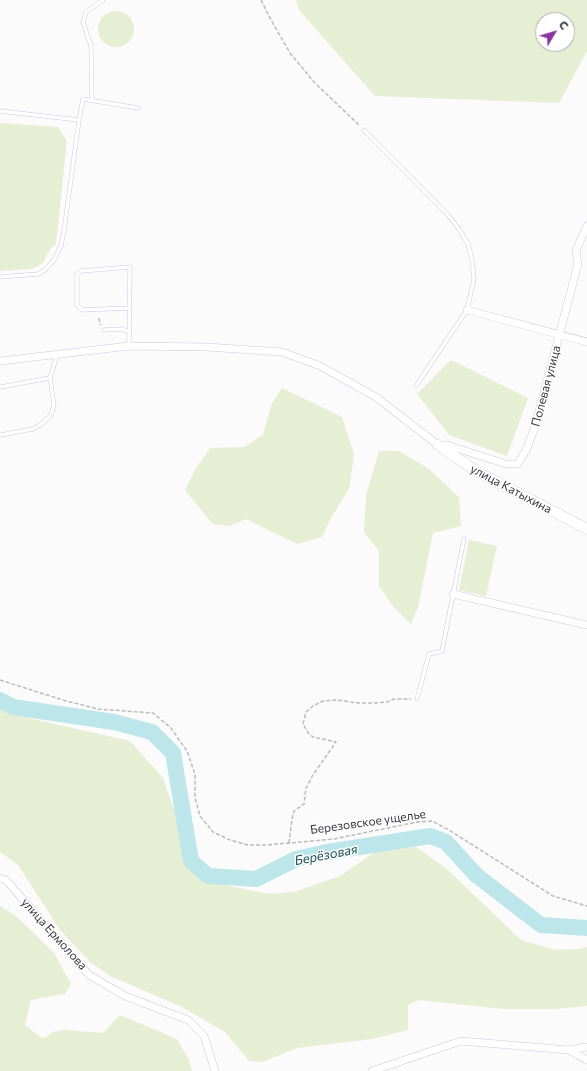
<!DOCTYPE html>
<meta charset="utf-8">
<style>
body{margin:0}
#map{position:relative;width:587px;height:1071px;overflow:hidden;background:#fbfbfb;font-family:Commissioner,sans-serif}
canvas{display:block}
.north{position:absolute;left:535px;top:12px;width:40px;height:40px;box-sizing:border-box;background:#fff;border:1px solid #b0aeb3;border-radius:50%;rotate:52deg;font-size:11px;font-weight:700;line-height:16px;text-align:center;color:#3a3541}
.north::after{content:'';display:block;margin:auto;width:14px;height:18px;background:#8934a3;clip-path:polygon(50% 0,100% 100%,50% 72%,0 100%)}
</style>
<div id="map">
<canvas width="587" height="1071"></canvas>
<div class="north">С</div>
</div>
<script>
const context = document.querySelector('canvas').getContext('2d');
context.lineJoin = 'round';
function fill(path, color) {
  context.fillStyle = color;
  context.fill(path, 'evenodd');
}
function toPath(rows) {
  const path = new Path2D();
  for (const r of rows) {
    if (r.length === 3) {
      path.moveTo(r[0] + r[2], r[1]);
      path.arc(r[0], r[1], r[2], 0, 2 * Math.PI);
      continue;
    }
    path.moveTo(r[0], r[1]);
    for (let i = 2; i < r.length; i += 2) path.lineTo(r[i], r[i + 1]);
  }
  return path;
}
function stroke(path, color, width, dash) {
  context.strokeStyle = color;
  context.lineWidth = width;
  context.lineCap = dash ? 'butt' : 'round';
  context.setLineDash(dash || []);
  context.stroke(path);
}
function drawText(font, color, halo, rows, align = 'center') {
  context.font = font + ' Commissioner,sans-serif';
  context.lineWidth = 3;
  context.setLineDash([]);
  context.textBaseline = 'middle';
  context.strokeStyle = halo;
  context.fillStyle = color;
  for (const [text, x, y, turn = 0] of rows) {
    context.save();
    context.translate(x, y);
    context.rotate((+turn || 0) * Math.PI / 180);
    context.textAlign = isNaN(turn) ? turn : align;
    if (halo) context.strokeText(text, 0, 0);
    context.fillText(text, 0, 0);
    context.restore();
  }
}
fill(toPath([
 [296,0,587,0,587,51,559,103,375,96,299,10],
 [543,20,567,20,567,44,543,44],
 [116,29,18],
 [0,123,58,127,67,141,56,244,50,249,43,263,32,269,0,271],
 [451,360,528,398,507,456,449,435,417,394],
 [282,388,342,417,354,454,349,489,331,518,322,537,297,544,246,519,229,526,213,524,185,490,195,470,210,448,244,447,263,435,272,403],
 [379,451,399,451,429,469,459,497,461,526,433,533,418,607,411,624,392,605,379,586,379,551,364,532,366,495],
 [469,540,497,546,486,596,459,590],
 [0,707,33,719,130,741,163,778,175,812,184,858,198,877,209,882,269,894,294,892,340,876,379,849,416,847,447,869,521,940,556,950,580,949,587,947,587,1006,556,1009,503,1009,419,1000,408,1005,408,1030,372,1039,297,1048,262,1062,249,1061,225,1032,182,1007,110,976,90,962,60,930,18,865,0,852],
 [0,906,16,916,54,953,71,984,65,994,31,1000,25,1025,43,1039,53,1032,65,1030,103,1033,120,1015,177,1039,189,1060,192,1071,0,1071]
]), '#e6eed3');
stroke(toPath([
 [0,700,13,707,114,722,152,732,173,753,191,861,208,876,256,879,296,859,327,852,430,836,446,842,476,875,541,925,587,928]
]), '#bde6ea', 16);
const lane = toPath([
 [92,101,91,46,83,22,86,12,103,0],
 [0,111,79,120],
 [364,130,448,215,459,229,468,244,472,260,474,279,467,310,416,386],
 [0,277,38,274,45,270,54,260,61,246,64,231,79,120,83,99,138,108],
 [104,330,122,329,129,332],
 [129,346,130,267,81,271,77,274,77,305,82,310,129,308],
 [0,387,50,378],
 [0,435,33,429,43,423,51,415,54,405,50,378,57,355],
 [417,699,429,654,442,651,464,539]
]);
const street = toPath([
 [467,310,587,342],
 [0,361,129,346,207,347,282,352,320,366,376,397,438,445,447,445,506,464,518,464,526,450,534,430,578,264,576,250,587,226],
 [453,594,587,625],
 [0,878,6,880,89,975,125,996,188,1020,204,1036,215,1071],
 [569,1050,587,1060],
 [372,1071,461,1041,569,1050,587,1047]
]);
const secondary = toPath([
 [438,445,476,471,587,529]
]);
stroke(lane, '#d1c5e3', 4.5);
stroke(street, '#d1c5e3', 8);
stroke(secondary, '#d1c5e3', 11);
stroke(toPath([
 [261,0,271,20,290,53,314,82,360,126],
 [99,318,100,325],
 [0,680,66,701,98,709,153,713,171,728,187,751,195,774,195,798,200,816,213,832,230,840,248,845,267,845,334,839,417,822,432,821,449,830,553,896,587,906],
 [289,843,292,819,294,811,304,804,306,788,313,775,336,742,313,737,309,734,303,724,306,712,313,706,323,701,337,700,358,703,375,703,387,702,394,699,411,699]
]), '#bcbbbf', 1.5, [4, 2]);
stroke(lane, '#fff', 3.5);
stroke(street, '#fff', 7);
stroke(secondary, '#fff', 10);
drawText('12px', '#3a3541', '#fff', [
 ["Полевая улица",546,386,-75],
 ["улица Катыхина",511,489,28],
 ["Березовское ущелье",368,822,-8],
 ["улица Ермолова",54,934,48]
]);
drawText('italic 13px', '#165055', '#fff', [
 ["Берёзовая",326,855,-11]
]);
</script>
